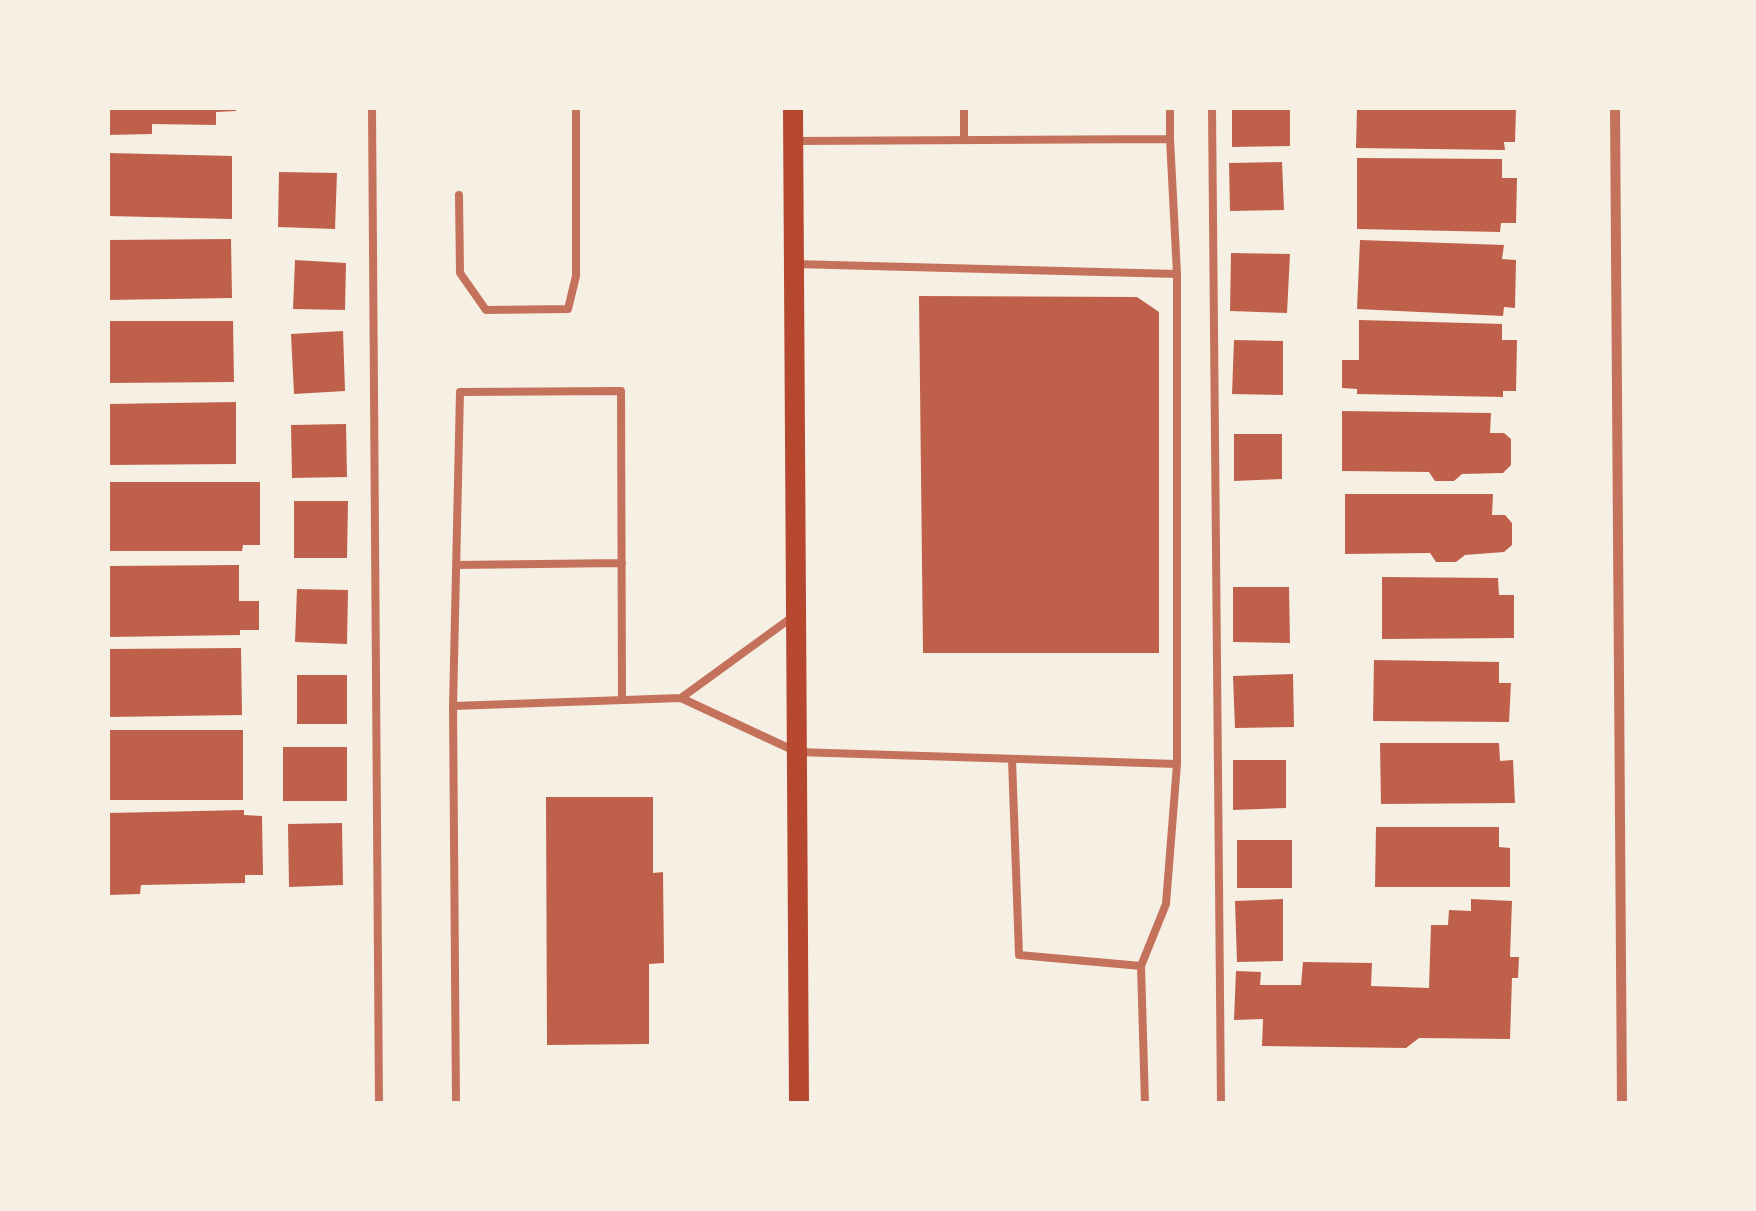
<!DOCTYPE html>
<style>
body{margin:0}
#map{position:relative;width:1756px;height:1211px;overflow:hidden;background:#f6efe4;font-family:Signika,sans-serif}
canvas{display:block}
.frame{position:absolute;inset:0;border:110px solid #f6efe4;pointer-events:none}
</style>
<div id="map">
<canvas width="1756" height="1211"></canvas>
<div class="frame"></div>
</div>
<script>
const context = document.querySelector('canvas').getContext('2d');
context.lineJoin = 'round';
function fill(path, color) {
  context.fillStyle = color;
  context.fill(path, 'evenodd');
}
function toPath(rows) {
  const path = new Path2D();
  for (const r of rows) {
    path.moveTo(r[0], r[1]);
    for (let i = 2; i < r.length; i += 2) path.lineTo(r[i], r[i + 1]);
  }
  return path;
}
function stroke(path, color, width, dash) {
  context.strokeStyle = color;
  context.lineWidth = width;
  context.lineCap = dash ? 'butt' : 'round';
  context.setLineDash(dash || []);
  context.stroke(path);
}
fill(toPath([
 [108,108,236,108,236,111,216,112,216,125,152,124,152,134,108,135],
 [1232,108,1290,108,1290,146,1232,147],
 [1357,108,1516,108,1515,142,1504,142,1505,150,1356,148],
 [108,153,232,156,232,219,108,216],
 [1357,158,1502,159,1502,178,1517,178,1516,223,1501,223,1500,232,1357,229],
 [1282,162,1284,210,1230,211,1229,163],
 [279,172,337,173,335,229,278,227],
 [231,239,232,298,108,300,108,240],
 [1360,240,1504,245,1502,259,1516,260,1515,308,1504,307,1503,316,1357,309],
 [1231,253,1290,254,1287,313,1230,311],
 [295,260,346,263,345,310,293,309],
 [919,296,1137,297,1159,312,1159,653,923,653],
 [1359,320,1502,324,1502,340,1517,340,1516,391,1503,391,1503,397,1357,394,1357,389,1342,388,1342,360,1359,360],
 [108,321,233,321,234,382,108,383],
 [343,331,345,391,294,394,291,334],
 [1234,340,1283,341,1283,395,1232,394],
 [236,402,236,464,108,465,108,404],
 [1342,411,1491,413,1490,433,1504,433,1511,439,1511,465,1503,473,1462,474,1454,481,1435,481,1429,472,1342,471],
 [346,424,347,477,292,478,291,425],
 [1234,434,1282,434,1282,479,1234,481],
 [108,482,260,482,260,545,243,545,242,551,108,551],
 [1345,494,1493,494,1492,515,1505,515,1512,523,1512,545,1504,552,1465,555,1456,562,1436,562,1430,553,1345,554],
 [294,501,348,501,347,558,294,558],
 [239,565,239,601,259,601,259,630,240,630,240,635,108,637,108,566],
 [1382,577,1498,578,1499,595,1514,595,1514,638,1382,639],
 [1233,587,1289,587,1290,643,1233,642],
 [297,589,348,590,347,644,295,642],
 [241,648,242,715,108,717,108,649],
 [1374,660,1499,662,1499,683,1511,683,1509,722,1373,721],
 [1293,674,1294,727,1235,728,1233,676],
 [297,675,347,675,347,724,297,724],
 [108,730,243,730,243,800,108,800],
 [1380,743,1499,743,1500,761,1513,760,1515,803,1381,804],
 [283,747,347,747,347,801,283,801],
 [1233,760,1286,760,1286,808,1233,810],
 [546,797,653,797,653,873,663,872,664,963,649,964,649,1044,547,1045],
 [244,810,244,815,262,816,263,875,245,875,245,883,141,885,140,894,108,895,108,813],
 [342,823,343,885,289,887,288,824],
 [1376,827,1499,827,1499,847,1510,848,1510,887,1375,887],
 [1237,840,1292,840,1292,888,1237,888],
 [1283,899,1283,961,1237,962,1235,901],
 [1471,899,1512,901,1510,957,1519,957,1518,978,1512,978,1510,1039,1419,1038,1406,1048,1262,1046,1263,1019,1234,1020,1236,971,1261,972,1260,985,1301,985,1303,962,1372,963,1371,986,1429,988,1431,925,1448,925,1449,910,1471,911]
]), '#bf614a');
stroke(toPath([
 [372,108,379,1104],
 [1170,108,1170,139],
 [1212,108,1221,1104],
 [964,140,964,108],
 [795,141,1170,139,1177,274],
 [459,195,460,273,486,310,568,309,576,276,576,108],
 [794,264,1177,274,1177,764,1166,904,1141,966,1145,1104],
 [456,565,622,563],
 [681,698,791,618],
 [622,699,621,391,460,392,453,706,681,698,797,752,1177,764],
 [453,706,456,1104],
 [1012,760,1019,955,1141,966]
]), '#c5725c', 8);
stroke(toPath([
 [1615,108,1622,1104]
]), '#c5725c', 10);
stroke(toPath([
 [793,108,799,1104]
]), '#b5482f', 20);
</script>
